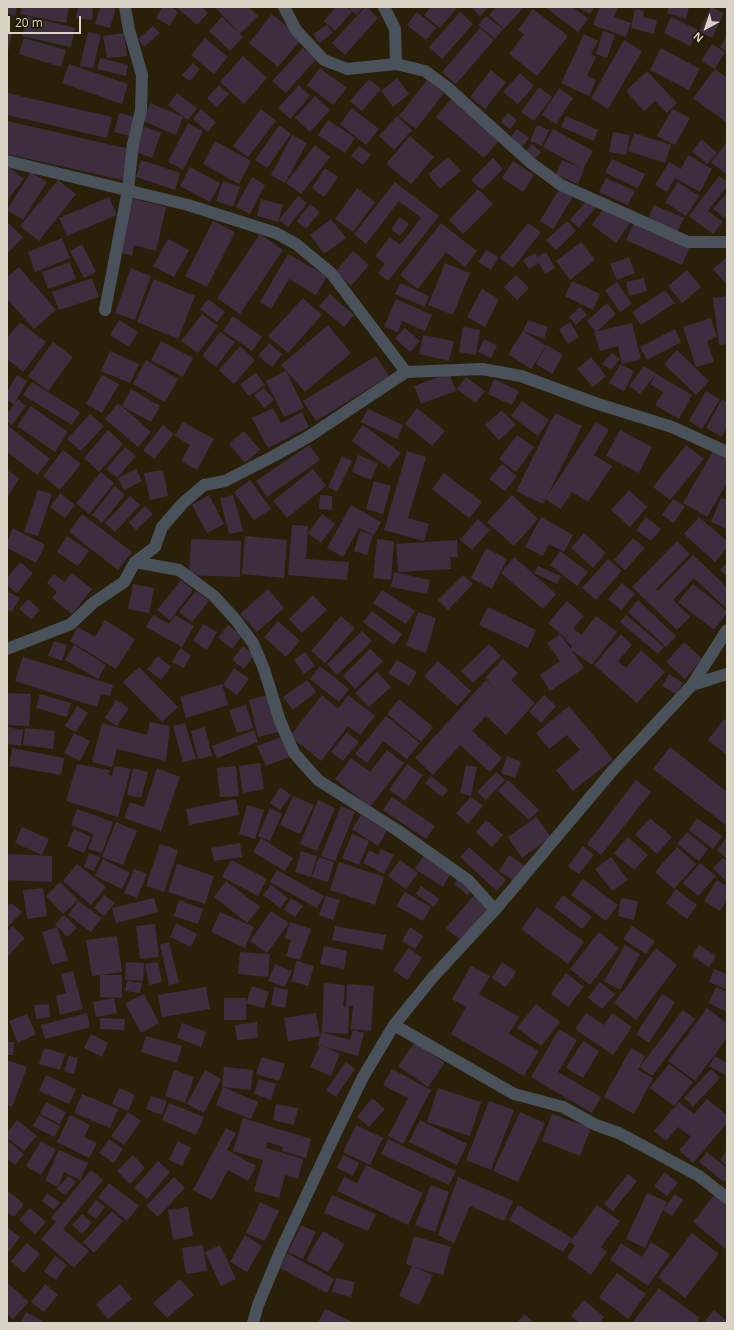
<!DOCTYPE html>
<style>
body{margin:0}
#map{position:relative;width:734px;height:1330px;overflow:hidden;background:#2a2009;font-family:"Open Sans",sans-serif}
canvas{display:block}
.frame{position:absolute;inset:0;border:8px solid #dad4c6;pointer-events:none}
.north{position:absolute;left:686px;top:8px;width:40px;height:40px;-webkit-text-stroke:3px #201702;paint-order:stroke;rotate:220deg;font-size:11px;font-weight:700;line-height:16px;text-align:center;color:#dad4c6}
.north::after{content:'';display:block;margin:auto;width:14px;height:18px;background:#dad4c6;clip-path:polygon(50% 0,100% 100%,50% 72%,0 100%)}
.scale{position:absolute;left:8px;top:16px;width:73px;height:18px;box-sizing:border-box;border:2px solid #dad4c6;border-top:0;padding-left:5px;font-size:12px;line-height:14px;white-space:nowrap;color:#dad4c6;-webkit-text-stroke:3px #201702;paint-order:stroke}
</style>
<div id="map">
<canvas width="734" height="1330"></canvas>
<div class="frame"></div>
<div class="north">N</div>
<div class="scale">20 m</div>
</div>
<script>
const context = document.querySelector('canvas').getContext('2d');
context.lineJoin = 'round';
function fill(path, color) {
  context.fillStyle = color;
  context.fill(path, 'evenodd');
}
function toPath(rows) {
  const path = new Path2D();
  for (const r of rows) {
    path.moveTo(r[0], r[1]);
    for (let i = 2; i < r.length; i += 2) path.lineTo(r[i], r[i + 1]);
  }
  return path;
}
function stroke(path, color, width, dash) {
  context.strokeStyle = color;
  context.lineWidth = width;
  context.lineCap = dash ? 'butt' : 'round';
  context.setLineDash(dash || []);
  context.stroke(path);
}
fill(toPath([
 [7,7,17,7,15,16,7,13],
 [22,7,69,7,66,23,20,14],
 [78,7,93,7,92,20,76,18],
 [100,7,116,7,110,28,95,24],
 [162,7,171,7,178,12,170,26,156,18],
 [176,7,202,7,208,13,197,25],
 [215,7,249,7,258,16,240,34],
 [336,7,347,7,352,12,335,31,324,21],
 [348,7,363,7,356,15],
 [365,7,367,7,378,18,345,55,332,43],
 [431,7,458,7,440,28,424,15],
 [471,7,489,7,480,16],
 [496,7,524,7,504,29,489,15],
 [545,7,573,7,588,19,578,32],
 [577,7,594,7,590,14],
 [600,7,618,7,614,17,631,23,626,37,593,25],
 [669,7,689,7,686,19,667,13],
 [711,7,724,13,712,38,699,32],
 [533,9,568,36,537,76,509,54,524,34,518,30],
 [635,9,644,11,643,17,657,20,654,34,631,28],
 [417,12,436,28,426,40,407,25],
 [460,12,473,24,442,59,429,47],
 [272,14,302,39,278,67,249,43],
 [27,16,75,28,71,47,22,36],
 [486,16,503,29,495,39,478,25],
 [222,17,243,37,230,51,209,31],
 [671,17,698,30,690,46,664,33],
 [327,25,333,33,319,43,313,34],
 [153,26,160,33,144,47,138,39],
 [480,28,494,40,456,84,442,72],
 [603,31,615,35,607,58,596,54],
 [7,32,12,33,8,51,7,51],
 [88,32,101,35,93,68,80,66],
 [124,33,127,56,107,58,103,36],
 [584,34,598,41,591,54,596,57,587,76,596,80,589,96,561,83],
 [727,36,727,52,720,47],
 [24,38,66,50,61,67,19,54],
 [205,38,228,57,214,74,191,55],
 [624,40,642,51,608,109,591,98],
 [712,44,725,52,715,69,701,61],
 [303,48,316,59,286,93,272,81],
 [661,48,700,69,689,90,650,70],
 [243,56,267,78,244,104,220,82],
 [100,58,128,65,126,76,97,69],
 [193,63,200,69,190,81,182,75],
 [69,64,128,84,122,104,62,83],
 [320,68,347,88,333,105,307,85],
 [715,69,727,78,727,123,693,98],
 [491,70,506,82,485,109,470,97],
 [647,71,677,103,667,113,655,101,644,111,626,91],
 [520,73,534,86,518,104,503,92],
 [397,78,409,94,393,107,381,91],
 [369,79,381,89,362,111,350,101],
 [427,80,444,93,416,129,399,116],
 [219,85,229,94,217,107,207,98],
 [299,85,310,96,290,119,278,108],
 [539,87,552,97,534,121,521,112],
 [559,88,573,98,556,124,542,115],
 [7,93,112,117,107,138,7,115],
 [177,93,197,108,188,120,168,105],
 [315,96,330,110,310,132,295,118],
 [452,98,500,139,484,158,436,117],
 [150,103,183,117,176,135,143,121],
 [352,108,379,129,366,145,340,124],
 [201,109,216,122,208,132,193,119],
 [261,109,276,121,248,157,233,146],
 [672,109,690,118,675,145,657,136],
 [119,113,135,117,130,136,114,132],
 [508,113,517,120,510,129,501,122],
 [397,116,412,130,394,150,379,136],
 [566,116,598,130,594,141,561,127],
 [328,120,355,138,345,153,318,135],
 [7,121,130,149,123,180,7,154],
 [188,123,203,131,183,170,168,162],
 [279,125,291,134,267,168,255,160],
 [537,125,549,130,542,146,530,141],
 [144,126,161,133,152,158,134,151],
 [517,129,529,138,522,147,510,138],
 [553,129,593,151,583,169,584,169,578,184,556,175,562,160,583,169,543,147],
 [613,132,630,135,626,155,609,152],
 [634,133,671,145,665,163,628,151],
 [292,135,307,143,285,183,271,175],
 [410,136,434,157,411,184,386,164],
 [702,139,717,153,707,164,692,151],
 [215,141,251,161,239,184,203,164],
 [727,142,727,175,711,162],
 [532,144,541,152,533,161,524,153],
 [315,145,330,157,301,194,286,183],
 [359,146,371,155,363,165,351,156],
 [688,155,712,169,700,192,675,178,667,192,655,185,669,162,681,169],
 [448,157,461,171,440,189,428,174],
 [493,158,503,169,482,190,471,180],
 [612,159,645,174,638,188,605,173],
 [141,160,180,173,175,190,136,177],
 [513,161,534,175,523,192,502,178],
 [9,167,24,179,7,201,7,170],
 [190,167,220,183,210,202,180,186],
 [325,168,338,177,324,197,312,188],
 [31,172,47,182,23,220,7,210],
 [719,176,727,182,727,186,708,211,723,222,713,234,689,216],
 [252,177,265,185,250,214,236,207],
 [606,178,635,191,628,205,599,192],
 [58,180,76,194,39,241,20,226],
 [223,181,240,187,233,207,216,201],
 [395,182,439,216,388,281,378,273,385,264,375,256,390,237,400,245,421,218,399,201,366,244,354,234],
 [678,182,699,196,686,216,665,202],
 [357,188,375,202,353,232,335,219],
 [560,188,573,197,553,229,540,221],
 [478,189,493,204,463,234,449,220],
 [727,193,727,215,724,218,713,209],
 [298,196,307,203,288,227,279,220],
 [109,197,117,215,67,236,59,218],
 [132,198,166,207,156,251,134,245,132,256,119,252],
 [261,199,283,205,278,222,257,216],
 [587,200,596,207,579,228,570,220],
 [310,204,320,212,306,229,297,221],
 [654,205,684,218,677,232,648,219],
 [605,206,630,223,616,243,592,225],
 [400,217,409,224,400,236,391,229],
 [331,219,346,238,324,254,310,235],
 [635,220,690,246,682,265,626,240],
 [213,221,235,232,207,287,185,276],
 [567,221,576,231,556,250,546,240],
 [7,222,23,237,9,252,7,251],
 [441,223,477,251,465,267,446,252,418,289,400,275],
 [528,223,541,232,513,268,500,258],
 [260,234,283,250,240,314,217,298],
 [62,238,70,258,35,272,28,252],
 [168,239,189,250,174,277,153,266],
 [581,242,595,260,570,280,556,261],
 [82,244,96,272,84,278,70,251],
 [486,250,499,257,491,270,478,262],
 [353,251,369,265,351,286,336,271],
 [546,252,555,268,545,274,539,263,529,269,523,260,535,253,537,257],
 [288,254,327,276,316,295,289,279,271,309,260,302],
 [629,257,635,273,617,280,610,264],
 [727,257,727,285,713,269],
 [70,262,76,279,48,289,42,272],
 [445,263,470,273,453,315,428,305],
 [19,267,56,310,34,329,7,299,7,277],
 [131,268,151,276,135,320,115,313],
 [687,270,701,287,682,303,668,286],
 [516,275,529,288,517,300,504,287],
 [92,278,99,297,59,310,52,292],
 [644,278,647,291,629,296,626,282],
 [154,279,195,296,178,339,137,322],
 [572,281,600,294,593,310,565,296],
 [617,282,632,304,620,312,605,290],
 [400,283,429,296,425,307,395,294],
 [482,289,499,299,485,327,467,317],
 [665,290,675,303,641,325,632,312],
 [330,294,354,315,344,327,319,306],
 [727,296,727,344,719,345,713,298],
 [303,298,322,315,288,353,268,336],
 [208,299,225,312,217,322,200,309],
 [396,299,432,315,425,331,402,321,398,332,384,327],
 [607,303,616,314,596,332,587,321],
 [580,307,587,315,576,325,569,317],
 [202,314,218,326,198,353,181,341],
 [233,316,262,337,252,351,223,331],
 [711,318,717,337,707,341,714,362,696,367,683,327],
 [119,320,138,332,129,347,110,335],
 [528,320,548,327,544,339,523,331],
 [20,322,46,342,23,372,7,359,7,338],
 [570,322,579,337,568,344,559,329],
 [632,323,641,359,622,364,618,346,600,351,594,332],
 [328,325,351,353,305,392,281,365],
 [463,327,480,330,476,355,459,352],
 [405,328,420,341,410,352,395,338],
 [675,329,681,342,647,360,640,347],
 [523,331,546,346,531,369,508,354],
 [220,332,235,342,216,367,202,356],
 [423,335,454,341,449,361,419,354],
 [484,339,497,346,491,358,478,352],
 [161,341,193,358,183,377,151,360],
 [53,342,73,357,48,391,28,376],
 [269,343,282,354,272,367,258,356],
 [547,345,563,355,552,374,536,364],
 [240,346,255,360,234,384,219,370],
 [677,350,709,381,696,395,664,364],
 [110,351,139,364,130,383,101,371],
 [612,353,620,359,611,370,602,364],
 [376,356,389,376,316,421,303,401],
 [591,357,606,376,593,387,577,369],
 [146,360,178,379,165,402,133,384],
 [620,364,634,371,624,391,609,383],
 [644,366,656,374,640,394,629,386],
 [286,371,304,408,284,417,266,381],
 [256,373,265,385,249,396,240,384],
 [449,373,456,391,421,404,414,386],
 [656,374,692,395,679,419,655,405,663,392,650,384],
 [17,375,27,381,14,404,7,400,7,392],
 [102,375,119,384,102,413,86,404],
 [466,377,485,391,476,403,457,389],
 [494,379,519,391,512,405,488,394],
 [32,382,80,412,72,425,23,395],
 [264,388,274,400,264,408,254,395],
 [131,389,160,406,151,422,122,406],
 [706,391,720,399,702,429,689,421],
 [18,399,26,406,12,425,7,422,7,414],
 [722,399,727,402,727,427,722,437,706,428],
 [522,401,549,420,538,436,511,416],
 [118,403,151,432,138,447,105,419],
 [31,406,68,432,55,452,17,426],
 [273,408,281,423,302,412,309,427,268,448,252,418],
 [417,408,445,431,432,446,405,424],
 [368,409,403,425,397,439,361,422],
 [502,410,516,425,499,440,485,425],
 [555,413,582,426,543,504,516,491],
 [90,414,104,426,81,451,67,439],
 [183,422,214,439,197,470,181,461,190,445,175,436],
 [596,422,609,430,594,455,612,466,588,502,572,492,561,509,545,499],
 [7,425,50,459,37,475,7,452],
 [163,425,174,434,154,459,143,450],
 [363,425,401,453,389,468,352,441],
 [108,430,123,444,99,472,84,458],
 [620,430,652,447,639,473,606,456],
 [244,431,260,450,245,463,229,444],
 [517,435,534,447,516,472,499,459],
 [309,445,320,460,267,497,256,481],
 [686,445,704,459,670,500,653,487],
 [125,447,136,456,117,478,106,469],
 [63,450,81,464,60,490,43,476],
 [407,451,426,457,408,518,429,524,424,541,384,530],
 [713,451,727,459,727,483,707,517,683,503],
 [358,455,378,463,371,480,352,472],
 [342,456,352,461,337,492,328,487],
 [502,464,517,476,505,491,489,479],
 [136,469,142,481,124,490,118,478],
 [313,469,326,486,287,518,273,501],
 [7,470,19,478,7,498],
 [163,470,168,496,150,500,144,473],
 [101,472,114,483,89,514,76,503],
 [444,473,482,502,469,518,432,489],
 [250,480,271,509,254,520,234,492],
 [374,481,391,486,383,514,366,509],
 [115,486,125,495,102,523,92,515],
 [38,490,52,494,38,536,24,532],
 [629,490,647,507,630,527,611,510],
 [60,493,75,505,65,518,50,507],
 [209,495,224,524,207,533,192,505],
 [233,495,243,531,229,534,220,498],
 [320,495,332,496,332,510,319,509],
 [512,495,538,519,514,546,487,522],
 [130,496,140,505,115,532,105,523],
 [721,498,727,500,727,529,711,522],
 [673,499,685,506,674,523,662,515],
 [351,505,381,522,374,535,359,528,343,557,327,548],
 [145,506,153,514,136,530,129,522],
 [82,514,132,552,118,570,69,532],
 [322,514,335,524,321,543,308,533],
 [541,517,573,535,564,552,549,544,543,556,525,547],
 [646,517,661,529,651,541,636,530],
 [699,517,727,541,727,548,715,562,684,534],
 [478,519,490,530,472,550,460,540],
 [292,525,308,526,306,559,349,562,347,580,288,575],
 [13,528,45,545,36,563,7,548,7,541],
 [360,531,373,535,367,555,354,551],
 [584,533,606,553,593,568,571,548],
 [67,536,89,551,78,566,57,552],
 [245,536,287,540,284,578,242,574],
 [633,538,645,548,625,570,614,560],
 [191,539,241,541,240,577,189,575],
 [377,539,394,541,391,580,373,578],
 [457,540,458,557,450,557,451,569,398,572,396,544],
 [677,541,690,554,656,589,658,591,693,555,727,587,727,609,694,578,673,600,690,617,677,630,632,587],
 [486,548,507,559,492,589,471,578],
 [560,551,588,572,577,586,550,565],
 [514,557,556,594,543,609,501,573],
 [608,559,622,571,596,600,582,588],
 [20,562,33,573,17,593,7,585,7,578],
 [727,562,727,576,720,570],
 [538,566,561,576,557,584,534,573],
 [394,572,430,580,427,594,391,587],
 [72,573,92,589,72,614,52,598,57,592,47,583,54,574,64,582],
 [463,575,473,584,448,610,438,600],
 [181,580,193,590,170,620,157,610],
 [622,583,635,594,621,610,608,599],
 [133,584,154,588,149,613,128,609],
 [693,584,727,611,727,613,714,630,678,602],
 [268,589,284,608,257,632,240,614],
 [382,590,415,611,406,624,373,603],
 [7,591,20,598,12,612,7,610],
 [196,591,209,601,192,622,179,612],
 [313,595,327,610,302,633,289,619],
 [28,599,40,610,31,619,19,609],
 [638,600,676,636,666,647,628,612],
 [567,601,584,616,573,628,581,635,596,616,617,632,592,665,570,649,579,637,572,646,565,639,570,632,565,638,548,623],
 [488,607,536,630,528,648,479,625],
 [372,611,402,634,394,645,363,622],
 [418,612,436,618,426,653,406,646],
 [153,615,169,624,175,615,194,626,182,647,146,627],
 [626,615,664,647,658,654,620,622],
 [341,616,355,628,325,663,311,651],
 [105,620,135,639,116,669,70,641,78,627,95,637],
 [278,621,300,641,286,657,264,637],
 [203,624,217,632,207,650,193,641],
 [228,625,242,636,232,649,218,638],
 [362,631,372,641,337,675,327,664],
 [560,634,584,668,550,691,540,675,560,661,547,643],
 [621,634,632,645,618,661,626,668,641,650,665,672,637,703,594,665],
 [54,641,67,645,62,661,48,656],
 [684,642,702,659,685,679,666,662],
 [489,644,501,656,473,683,461,671],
 [74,645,106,665,98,679,65,660],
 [243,646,254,655,244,669,232,660],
 [180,648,191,655,184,668,172,662],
 [370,649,383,661,355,689,343,676],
 [305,652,315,666,304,674,294,660],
 [158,656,171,667,161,680,147,669],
 [23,657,113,685,110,696,101,694,97,707,15,681],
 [503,659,518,673,511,680,535,703,506,735,486,716,472,731,502,758,490,772,460,745,433,775,415,758,486,680,497,690,485,678],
 [397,660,417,672,409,686,388,673],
 [438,661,471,691,457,706,424,676],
 [320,666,349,689,339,702,310,679],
 [139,667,178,707,162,722,123,682],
 [234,668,249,679,237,695,223,685],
 [377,672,391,687,369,707,355,693],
 [669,674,683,683,676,694,662,686],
 [307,680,316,692,293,710,283,697],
 [222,684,228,705,186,718,180,697],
 [7,693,31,694,29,726,7,725],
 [40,694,71,703,67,717,36,708],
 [268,695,278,732,258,737,249,700],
 [322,695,338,709,348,695,375,716,360,735,348,726,321,761,290,736],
 [544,695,556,706,541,723,529,712],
 [399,699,433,727,421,742,387,714],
 [116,700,129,708,117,726,105,718],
 [246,705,253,728,237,733,229,710],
 [77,706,88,713,76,732,65,726],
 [569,706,613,759,573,791,556,770,580,750,567,735,549,749,536,733],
 [386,716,420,743,407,759,383,741,367,763,355,754],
 [724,719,727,721,727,755,708,740],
 [150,722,170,726,166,761,117,749,112,767,92,762,102,723,147,735],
 [185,723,196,759,183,762,173,726],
 [7,727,23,730,21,746,7,744],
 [205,727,212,756,198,759,191,731],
 [25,728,55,731,53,749,23,745],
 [254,730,258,742,217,758,212,746],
 [347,732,359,742,343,761,331,752],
 [74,733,90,741,80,761,64,753],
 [281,737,289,757,266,766,257,746],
 [670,747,727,792,727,826,653,769],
 [12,748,64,758,61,775,9,766],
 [387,750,404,763,370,807,335,779,351,758,370,772],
 [507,756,521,762,515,778,501,773],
 [260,763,264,789,243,793,239,766],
 [77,764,110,770,108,774,112,776,114,766,131,769,118,817,66,801],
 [407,764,423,775,405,801,389,790],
 [466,765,477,767,471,796,460,793],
 [236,766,239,796,220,797,217,768],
 [133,768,148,772,141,798,127,795],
 [157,768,180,777,161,831,124,818,130,802,144,807],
 [496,772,505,780,486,800,477,792],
 [431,776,448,790,442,797,425,783],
 [508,780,539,810,529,820,498,791],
 [636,780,651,792,601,855,587,844],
 [280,787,291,795,280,810,270,803],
 [293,796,314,805,300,834,280,825],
 [392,797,435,826,426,839,383,810],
 [471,797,483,806,468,824,456,813],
 [236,799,239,815,189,825,186,809],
 [318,800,335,808,317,851,300,844],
 [247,805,264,810,255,839,239,834],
 [341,806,355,812,335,861,321,856],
 [270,808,282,814,270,841,258,836],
 [77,809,113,822,102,853,88,849,94,834,71,825],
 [361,815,387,831,378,846,352,829],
 [536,817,551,837,522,858,508,837],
 [650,818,672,837,657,854,635,835],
 [697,818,722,836,713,849,689,830],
 [486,820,503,835,492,847,476,832],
 [116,822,137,831,123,865,102,857],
 [22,827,49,839,42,855,15,843],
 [74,829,91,837,84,853,67,846],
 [687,832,708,849,699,861,677,844],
 [352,834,369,841,359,865,342,858],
 [628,837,648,855,634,870,614,853],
 [727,837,727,859,717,850],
 [261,838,293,858,285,871,253,852],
 [240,843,242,857,214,861,211,848],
 [160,844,178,850,164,892,146,886],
 [583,846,594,855,579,874,568,866],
 [469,847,506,880,497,891,460,857],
 [677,847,696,864,674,889,655,872],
 [381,849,394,855,384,874,363,863,369,850,378,855],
 [301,851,317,856,311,877,295,872],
 [89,853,100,857,94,871,84,867],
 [7,854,52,856,52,882,7,880],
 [424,855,451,873,443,887,415,869],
 [509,855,530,869,521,885,499,871],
 [319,857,334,862,328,882,312,877],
 [611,857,628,880,612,891,595,869],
 [723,858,727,861,727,882,713,868],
 [103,859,130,873,122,889,95,876],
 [231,860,267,879,258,896,222,877],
 [400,860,418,873,406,889,388,876],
 [339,862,384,877,375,905,330,890],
 [700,863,716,876,698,896,683,883],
 [77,864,106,887,91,905,63,881],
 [177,864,214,876,205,904,168,892],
 [134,869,147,874,137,898,124,893],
 [277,870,324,896,317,908,270,882],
 [460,876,474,887,468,895,454,884],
 [583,879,618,905,606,921,571,895],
 [717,880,727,886,727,900,720,911,704,901],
 [226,881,260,907,247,923,214,897],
 [60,882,78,900,63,914,46,896],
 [271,885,288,898,280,908,263,895],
 [421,886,439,899,434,907,416,894],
 [43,888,47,916,27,919,23,890],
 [676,889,697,905,687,919,666,903],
 [405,892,431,907,423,921,396,906],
 [476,893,495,910,466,945,446,928],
 [104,895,115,903,104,916,94,908],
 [563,895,592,917,582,929,554,907],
 [326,896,340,900,333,920,319,915],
 [154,898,158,912,116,923,112,908],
 [291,898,303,906,295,917,284,910],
 [621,898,638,901,634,920,618,916],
 [179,900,203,909,198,924,174,916],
 [78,901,102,918,91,932,68,915],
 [11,903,22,912,7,928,7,907],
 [537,907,584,942,568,964,521,929],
 [271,911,289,923,267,953,250,941],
 [220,912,254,927,245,948,211,932],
 [64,915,77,928,67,937,55,924],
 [290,922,311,929,300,960,286,956,291,940,285,938],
 [176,923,197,934,191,947,170,937],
 [155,924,159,957,140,959,136,926],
 [12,926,25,938,7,957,7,932],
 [335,926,386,935,383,950,332,940],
 [632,926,655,941,646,954,623,939],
 [57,927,68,960,52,965,42,932],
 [410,927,423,936,415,949,402,941],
 [599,932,619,948,590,985,570,969],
 [117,936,122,972,100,975,122,975,122,998,100,997,100,975,92,976,86,940],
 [169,942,179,983,169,985,160,945],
 [625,945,640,954,620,990,604,981],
 [699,945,716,956,709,967,692,956],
 [324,946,347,951,344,969,320,964],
 [409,948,422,958,407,980,393,970],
 [656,948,677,965,636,1020,614,1003],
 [240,952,270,954,268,977,238,974],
 [297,961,314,966,308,986,291,981],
 [126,962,144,963,143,981,125,980],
 [158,962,162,982,149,985,145,964],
 [502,962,516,972,506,987,492,978],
 [275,964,292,971,285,987,268,981],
 [471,966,490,976,479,994,519,1017,509,1034,539,1051,524,1076,451,1034,466,1007,452,999],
 [714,969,727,974,727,985,725,989,709,982],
 [73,971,83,1009,60,1015,56,996,66,993,61,974],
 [566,973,584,987,568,1007,551,994],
 [127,981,142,983,140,993,125,991],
 [600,982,615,994,602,1009,588,998],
 [324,983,345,985,343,1006,346,1006,347,984,374,986,371,1031,351,1029,353,1006,349,1006,348,1034,322,1032],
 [252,986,269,992,264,1008,246,1003],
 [206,987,210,1009,162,1017,158,995],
 [274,987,288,990,285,1008,271,1005],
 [716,987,727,992,727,1012,708,1003],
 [144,994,159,1023,141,1033,125,1003],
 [662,994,675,1002,649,1043,636,1034],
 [114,998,117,1013,96,1017,93,1002],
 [224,998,246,998,246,1020,224,1020],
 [49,1004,50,1017,36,1019,34,1005],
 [536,1004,560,1022,541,1046,517,1028],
 [707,1008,727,1023,727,1038,695,1081,668,1061],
 [683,1010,695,1019,652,1076,640,1067],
 [87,1013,90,1027,45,1039,41,1025],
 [316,1013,320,1036,288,1041,284,1018],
 [586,1013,604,1025,612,1013,632,1027,613,1055,575,1029],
 [27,1014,36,1034,18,1043,9,1021],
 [100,1018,125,1019,124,1030,100,1029],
 [257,1022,258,1038,237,1040,235,1025],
 [182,1023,206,1032,201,1047,177,1038],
 [559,1029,577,1040,558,1072,601,1097,592,1113,531,1077],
 [353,1030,364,1033,358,1056,318,1045,321,1032,350,1040],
 [91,1034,108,1043,102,1057,84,1048],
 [146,1036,182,1046,177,1063,141,1052],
 [583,1041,599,1051,583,1078,566,1068],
 [7,1042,14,1042,13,1055,7,1055],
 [415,1042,445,1063,428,1087,398,1066],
 [320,1045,340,1054,331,1076,310,1067],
 [44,1048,65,1054,60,1070,39,1064],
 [631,1048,645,1056,638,1070,653,1078,634,1114,604,1097],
 [69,1056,78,1058,74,1074,64,1071],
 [715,1056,727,1063,727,1076,709,1066],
 [262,1057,285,1064,279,1081,256,1074],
 [7,1060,27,1067,12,1107,7,1105],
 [346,1062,355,1069,336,1097,326,1090],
 [669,1064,693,1082,674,1106,650,1088],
 [224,1067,253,1070,251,1090,222,1087],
 [392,1069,431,1090,403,1144,388,1136,408,1098,383,1085],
 [711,1069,720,1078,693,1107,684,1098],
 [174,1070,194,1077,185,1103,165,1096],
 [205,1070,221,1079,204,1113,187,1104],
 [46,1075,76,1089,69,1104,39,1091],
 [259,1079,276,1084,271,1100,254,1094],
 [223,1087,258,1102,251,1119,216,1105],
 [119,1088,135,1095,128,1111,112,1104],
 [438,1088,481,1102,470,1136,427,1122],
 [82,1094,118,1109,110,1128,74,1113],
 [151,1096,167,1101,162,1115,146,1109],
 [372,1098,385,1109,369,1127,357,1117],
 [707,1099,727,1115,727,1123,693,1163,679,1150,691,1137,678,1127,666,1141,654,1131,679,1102,694,1114],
 [489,1101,514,1110,491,1170,466,1160],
 [46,1102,66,1112,60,1124,40,1114],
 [169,1103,204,1117,196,1135,162,1120],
 [276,1104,298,1108,294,1125,273,1120],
 [128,1112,141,1121,124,1145,111,1136],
 [520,1112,545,1123,518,1182,493,1171],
 [552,1114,591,1128,580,1156,542,1141],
 [39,1115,60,1126,54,1137,33,1126],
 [70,1115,90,1125,84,1137,97,1143,89,1158,57,1142],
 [243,1118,311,1139,306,1158,282,1151,283,1147,267,1142,266,1148,303,1159,298,1179,285,1175,279,1198,254,1191,263,1160,233,1151],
 [17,1120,37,1136,24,1151,7,1138,7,1133],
 [420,1120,467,1144,457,1165,409,1142],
 [356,1125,383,1138,370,1165,343,1152],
 [226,1128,236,1133,227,1150,256,1166,248,1181,228,1170,212,1200,193,1190],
 [109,1139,123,1149,114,1163,99,1153],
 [388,1139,456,1171,449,1185,381,1154],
 [7,1140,24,1154,15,1165,7,1158],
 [41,1141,56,1150,41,1175,26,1166],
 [178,1141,191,1148,182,1166,169,1160],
 [59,1150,88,1163,80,1180,64,1172,58,1187,45,1181],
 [727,1150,727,1166,720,1160],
 [707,1152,727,1168,727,1178,724,1182,699,1162],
 [133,1155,145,1168,130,1184,117,1171],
 [343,1155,359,1163,353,1176,337,1168],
 [158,1161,170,1172,147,1199,134,1188],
 [366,1165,423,1193,408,1225,337,1191,344,1177,357,1183],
 [91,1170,103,1180,63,1229,89,1251,74,1268,41,1239,56,1222,51,1218],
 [665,1172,678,1183,667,1196,654,1186],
 [628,1174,637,1181,613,1211,604,1204],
 [68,1176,76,1182,65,1195,57,1189],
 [174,1177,185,1188,158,1217,146,1206],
 [458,1177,513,1201,504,1221,470,1206,454,1243,438,1235],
 [109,1183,139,1206,127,1221,98,1197],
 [431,1185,449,1192,435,1232,415,1225],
 [7,1190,24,1204,14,1217,7,1212],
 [47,1193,60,1202,54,1210,42,1201],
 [647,1193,667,1202,663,1210,675,1194,683,1200,672,1216,663,1210,645,1248,626,1239],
 [715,1194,727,1203,727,1250,693,1222],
 [332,1195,376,1214,368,1231,324,1213],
 [96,1200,105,1207,96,1219,87,1212],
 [260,1202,279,1211,265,1241,246,1233],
 [518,1205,572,1238,563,1252,509,1220],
 [597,1205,620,1221,601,1247,607,1252,591,1275,567,1257,575,1246,570,1242],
 [188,1207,193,1236,173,1240,168,1210],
 [30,1208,46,1222,35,1234,19,1220],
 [112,1211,123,1221,94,1253,83,1242],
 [82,1214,92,1223,82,1234,72,1225],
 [301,1225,316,1232,303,1259,288,1252],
 [7,1227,20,1237,7,1254],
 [323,1231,345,1244,328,1272,306,1260],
 [692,1233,719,1254,685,1298,658,1277],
 [245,1235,262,1246,247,1272,230,1262],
 [414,1236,451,1247,443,1275,414,1267,433,1275,419,1305,399,1296,412,1266,406,1264],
 [651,1242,670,1254,648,1286,610,1260,621,1243,642,1257],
 [27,1243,40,1254,24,1273,11,1261],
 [203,1245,207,1271,186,1274,182,1248],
 [220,1245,236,1279,221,1286,205,1252],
 [287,1253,334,1279,327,1293,280,1268],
 [55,1256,67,1265,56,1280,44,1271],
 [617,1273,646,1294,628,1319,599,1297],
 [336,1278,355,1282,351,1297,332,1292],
 [180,1279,194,1295,167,1318,153,1303],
 [9,1284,29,1302,13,1319,7,1314,7,1286],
 [45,1284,58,1295,44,1312,31,1302],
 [120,1284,132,1299,108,1319,96,1304],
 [659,1288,700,1318,696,1323,632,1323],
 [584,1300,604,1317,599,1323,579,1323,571,1316],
 [325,1309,355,1323,318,1323],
 [714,1310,727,1321,727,1323,703,1323],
 [26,1312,46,1323,20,1323],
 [524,1314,534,1323,517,1323]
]), '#3e2d3f');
stroke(toPath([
 [284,7,296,30,324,60,347,69,396,64,425,71,448,88,531,163,561,185,688,242,727,242],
 [384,7,395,29,396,64],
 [7,161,188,205,276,233,296,244,331,273,406,372,482,369,521,376,595,403,672,427,727,452],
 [105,310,128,190,133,144,141,110,142,75,129,30,125,7],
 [135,562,179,570,214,596,235,619,253,643,264,669,280,721,294,753,318,780,397,830,469,881,495,910],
 [7,649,71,624,93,603,124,582,135,562,155,547,162,527,183,503,204,485,225,481,270,458,308,437,406,372],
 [692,685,727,674],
 [394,1025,514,1094,563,1107,596,1125,619,1133,699,1176,727,1198],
 [253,1323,258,1305,280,1252,331,1143,363,1077,394,1025,433,977,495,910,613,770,692,685,727,630]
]), '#49515a', 12);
</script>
